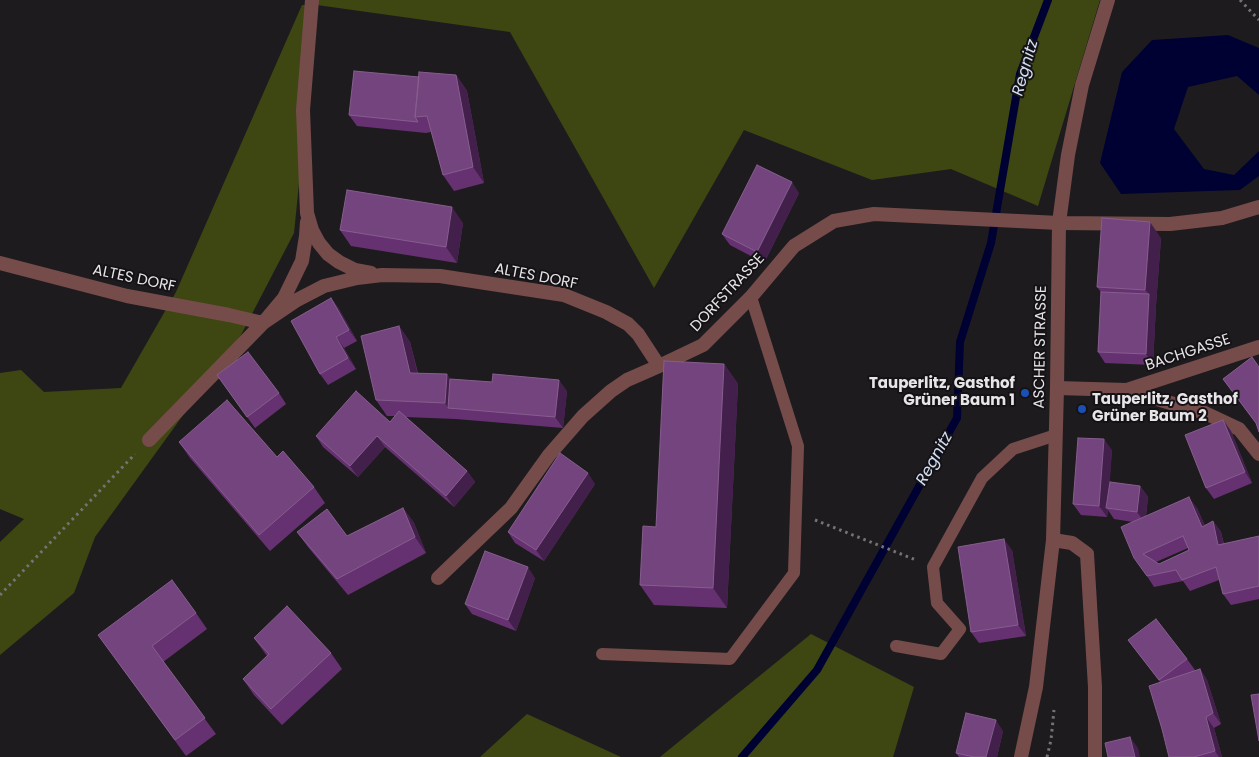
<!DOCTYPE html>
<meta charset="utf-8">
<style>
body{margin:0}
canvas{display:block;background:#1e1b1f}
</style>
<canvas width="1259" height="757"></canvas>
<script>
const context = document.querySelector('canvas').getContext('2d');
context.lineJoin = 'round';
function fill(path, color) {
  context.fillStyle = color;
  context.fill(path, 'evenodd');
}
function toPath(rows) {
  const path = new Path2D();
  for (const r of rows) {
    path.moveTo(r[0], r[1]);
    for (let i = 2; i < r.length; i += 2) path.lineTo(r[i], r[i + 1]);
  }
  return path;
}
function stroke(path, color, width, dash) {
  context.strokeStyle = color;
  context.lineWidth = width;
  context.lineCap = dash ? 'butt' : 'round';
  context.setLineDash(dash || []);
  context.stroke(path);
}
function drawText(font, color, halo, rows, align = 'center') {
  context.font = font + ' Poppins,sans-serif';
  context.lineWidth = 4;
  context.setLineDash([]);
  context.textBaseline = 'middle';
  context.strokeStyle = halo;
  context.fillStyle = color;
  for (const [text, x, y, turn = 0] of rows) {
    context.save();
    context.translate(x, y);
    context.rotate((+turn || 0) * Math.PI / 180);
    context.textAlign = isNaN(turn) ? turn : align;
    if (halo) context.strokeText(text, 0, 0);
    context.fillText(text, 0, 0);
    context.restore();
  }
}
fill(toPath([
 [318,0,1100,0,1038,206,951,169,872,180,744,130,654,288,510,32,317,5,294,233,241,335,95,537,74,593,0,655,0,542,24,519,0,509,0,373,21,370,44,392,121,388,176,292,302,5,317,5],
 [811,634,914,687,893,757,660,757],
 [527,714,621,757,480,757]
]), '#3e4711');
fill(toPath([
 [1228,35,1259,48,1259,95,1237,76,1188,87,1174,129,1204,169,1234,175,1259,151,1259,176,1240,190,1121,194,1100,163,1122,72,1152,40]
]), '#000133');
stroke(toPath([
 [742,757,817,670,957,418,960,342,991,243,1020,74,1048,0]
]), '#000133', 8);
stroke(toPath([
 [1240,0,1259,20],
 [815,520,916,560],
 [0,595,135,454],
 [1047,757,1051,740,1054,710]
]), '#767376', 3, [2.5, 4]);
stroke(toPath([
 [896,646,941,654,960,629,937,603,933,567,982,478,1013,449,1056,435],
 [602,654,730,659,794,573,798,446,751,297]
]), '#764c4b', 12);
stroke(toPath([
 [312,0,303,110,307,213,312,230,319,243,328,254,339,262,355,270,371,273],
 [0,263,127,296,229,315,263,323,297,300,324,286,357,278,382,275,440,276,564,295,606,312,628,324,638,334,659,366],
 [1057,388,1126,390,1205,413,1239,429,1259,454],
 [1127,390,1259,347],
 [149,440,263,323,284,298,302,261,306,236,307,222],
 [438,578,511,508,549,455,583,416,611,391,627,380,659,366,703,345,751,297,794,246,834,221,874,214,1059,223,1170,224,1222,218,1259,207]
]), '#764c4b', 14);
stroke(toPath([
 [1053,540,1072,543,1087,554,1095,687,1095,757],
 [1021,757,1036,687,1053,540,1057,388,1059,223,1068,155,1082,85,1108,0]
]), '#764c4b', 14);
fill(toPath([
 [456,75,467,91,484,183,454,191,443,175,431,132,426,133,357,126,349,115,419,77],
 [799,193,764,263,730,245,722,234],
 [463,223,457,263,351,246,340,230],
 [1161,238,1156,305,1153,365,1105,363,1098,352,1101,292,1097,287],
 [331,298,339,309,357,341,344,348,356,369,328,385,320,374],
 [399,326,410,342,418,373,450,379,567,391,563,428,456,419,405,417,467,471,475,482,454,507,385,447,358,477,323,447,316,436,390,422,395,416,387,416,376,400],
 [1252,357,1257,425,1223,379],
 [724,364,738,384,727,608,654,605,640,585,656,527],
 [217,375,279,393,286,404,255,428],
 [1223,420,1231,431,1252,483,1214,499,1206,488],
 [179,442,314,487,325,503,270,551,190,458],
 [1112,450,1109,485,1140,486,1148,497,1146,516,1197,508,1205,526,1213,521,1221,532,1224,544,1259,536,1259,599,1231,605,1223,594,1219,580,1190,591,1183,581,1154,587,1147,576,1133,522,1114,519,1108,510,1107,517,1081,515,1073,504],
 [1188,548,1189,550,1159,564,1156,562],
 [595,484,544,561,515,543,508,532],
 [403,508,414,523,426,553,348,595,308,547,297,532,347,536],
 [1012,550,1026,636,979,643,971,632],
 [535,578,516,631,472,614,465,604],
 [196,613,207,629,163,662,216,734,186,756,98,635],
 [254,638,331,653,342,669,282,725,254,695,243,679,267,656],
 [1128,640,1187,659,1195,670,1192,672,1200,669,1207,680,1221,724,1214,728,1222,757,1169,757,1160,682],
 [1003,731,997,757,959,757,956,753]
]), '#663171');
fill(toPath([
 [456,75,467,91,484,183,473,167],
 [792,182,799,193,764,263,757,252],
 [452,207,463,223,457,263,446,247],
 [1150,222,1161,238,1156,305,1153,365,1146,354,1149,294,1145,290],
 [331,298,339,309,357,341,349,330],
 [399,326,410,342,421,388,410,373],
 [336,337,344,348,356,369,348,358],
 [724,364,738,384,727,608,713,588],
 [447,374,458,390,448,408,445,403],
 [559,380,567,391,563,428,555,417],
 [1223,420,1231,431,1252,483,1245,472],
 [377,436,385,447,358,477,350,466],
 [1104,439,1112,450,1108,509,1106,508,1108,510,1107,517,1099,506],
 [467,471,475,482,454,507,446,496],
 [588,473,595,484,544,561,536,550],
 [1140,486,1148,497,1145,523,1137,512],
 [1189,497,1197,508,1210,538,1202,527],
 [403,508,414,523,426,553,415,537],
 [1213,521,1221,532,1226,556,1218,545],
 [1004,539,1012,550,1026,636,1018,625],
 [528,567,535,578,516,631,508,620],
 [1200,669,1207,680,1221,724,1213,713],
 [1206,717,1214,728,1222,757,1219,757,1215,751],
 [996,720,1003,731,997,757,986,757],
 [1130,737,1138,748,1140,757,1135,757]
]), '#43204b');
const building = toPath([
 [354,71,419,77,415,117,418,122,349,115,354,71],
 [419,72,456,75,473,167,443,175,427,116,415,117,419,72],
 [757,165,792,182,757,252,722,234,757,165],
 [347,190,452,207,446,247,340,230,347,190],
 [1102,218,1150,222,1145,290,1097,287,1102,218],
 [1101,292,1149,294,1146,354,1098,352,1101,292],
 [331,298,349,330,336,337,348,358,320,374,291,321,331,298],
 [399,326,410,373,447,374,445,403,376,400,361,336,399,326],
 [248,352,279,393,247,417,217,375,248,352],
 [1252,357,1259,367,1259,432,1256,423,1223,379,1252,357],
 [664,361,724,364,713,588,640,585,643,526,656,527,664,361],
 [493,374,559,380,555,417,448,408,450,379,492,382,493,374],
 [356,391,390,422,399,411,467,471,446,496,377,436,350,466,316,436,356,391],
 [227,400,277,457,283,451,314,487,259,535,179,442,227,400],
 [1223,420,1245,472,1206,488,1185,435,1223,420],
 [1078,438,1104,439,1099,506,1073,504,1078,438],
 [560,453,588,473,536,550,508,532,560,453],
 [1110,482,1140,486,1137,512,1106,508,1110,482],
 [1189,497,1202,527,1213,521,1218,545,1259,536,1259,586,1223,594,1216,567,1182,580,1176,570,1147,576,1134,558,1121,527,1189,497],
 [1183,536,1189,550,1159,564,1143,554,1183,536],
 [403,508,415,537,337,579,297,532,327,509,347,536,403,508],
 [1004,539,1018,625,971,632,958,547,1004,539],
 [485,551,528,567,508,620,465,604,485,551],
 [172,580,196,613,152,646,205,718,175,740,98,635,172,580],
 [287,606,331,653,271,709,243,679,269,654,254,638,287,606],
 [1156,619,1187,659,1159,680,1128,640,1156,619],
 [1200,669,1213,713,1206,717,1215,751,1194,757,1169,757,1162,729,1149,686,1200,669],
 [1259,694,1259,741,1251,695,1259,694],
 [966,713,996,720,986,757,974,757,956,753,966,713],
 [1130,737,1135,757,1108,757,1105,743,1130,737]
]);
fill(building, '#74447e');
stroke(building, '#865d8e', 1);
for (const [x, y, r, color] of [
 [1025,393,5,"#1a4fb4"],
 [1082,409,5,"#1a4fb4"]
]) {
  const dot = new Path2D();
  dot.arc(x, y, r, 0, 2 * Math.PI);
  context.fillStyle = color;
  context.fill(dot);
  stroke(dot, '#151216', 2);
}
drawText('15px', '#e7e5e7', '#151216', [
 ["ALTES DORF",536,277,11],
 ["ALTES DORF",134,279,12],
 ["DORFSTRASSE",728,293,-47],
 ["ASCHER STRASSE",1041,347,-89],
 ["BACHGASSE",1188,353,-18]
]);
drawText('bold 15px', '#e7e5e7', '#151216', [
 ["Tauperlitz, Gasthof",1015,384],
 ["Grüner Baum 1",1015,401],
 ["Tauperlitz, Gasthof",1092,400,"left"],
 ["Grüner Baum 2",1092,417,"left"]
], 'right');
drawText('italic 16px', '#d3e0f4', '#151216', [
 ["Regnitz",1026,68,-74],
 ["Regnitz",935,459,-61]
]);
</script>
